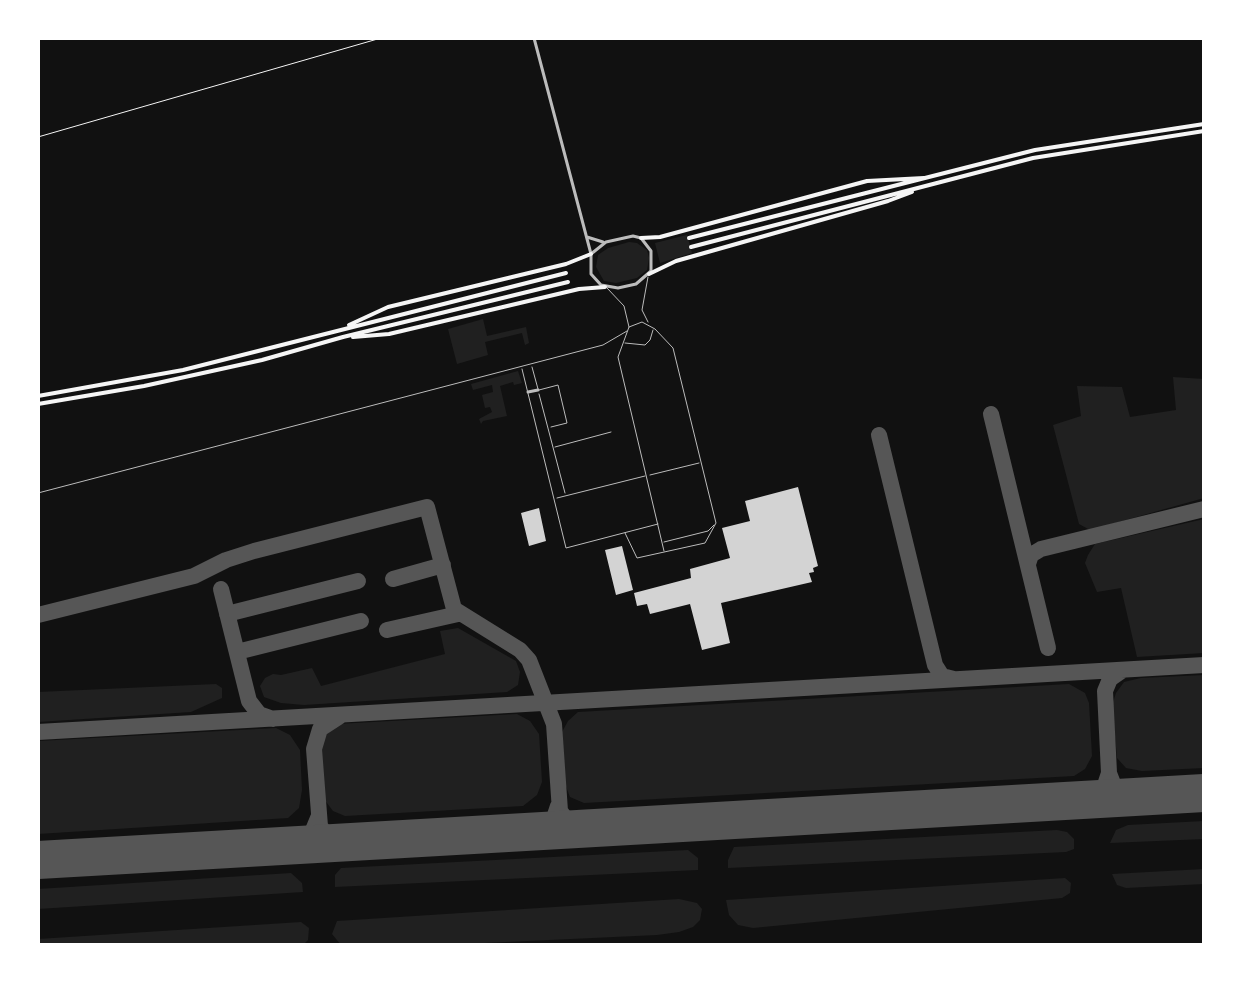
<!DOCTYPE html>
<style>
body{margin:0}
#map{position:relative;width:1242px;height:983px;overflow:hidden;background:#111;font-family:Roboto,sans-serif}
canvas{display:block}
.frame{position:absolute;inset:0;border:40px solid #fff;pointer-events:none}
</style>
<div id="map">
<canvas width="1242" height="983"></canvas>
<div class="frame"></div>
</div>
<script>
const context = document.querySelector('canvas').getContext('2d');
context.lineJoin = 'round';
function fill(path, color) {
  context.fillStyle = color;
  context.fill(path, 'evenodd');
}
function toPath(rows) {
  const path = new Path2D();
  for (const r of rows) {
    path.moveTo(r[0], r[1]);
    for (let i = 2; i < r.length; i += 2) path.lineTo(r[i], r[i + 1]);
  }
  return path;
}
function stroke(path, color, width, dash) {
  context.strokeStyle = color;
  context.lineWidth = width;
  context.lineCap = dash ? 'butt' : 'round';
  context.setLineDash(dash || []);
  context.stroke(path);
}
fill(toPath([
 [687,235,692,253,660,263,655,243],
 [629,242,637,243,647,250,649,258,647,270,637,278,616,283,604,281,596,267,598,255,608,248],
 [483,319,487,336,526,327,529,343,525,345,522,333,485,342,488,355,457,364,448,329],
 [518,371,522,383,514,385,513,382,500,386,507,416,483,421,481,424,479,419,492,412,490,407,485,408,482,395,493,392,492,385,473,390,471,384],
 [1173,377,1204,379,1204,498,1090,530,1079,524,1053,425,1081,416,1077,386,1122,387,1130,417,1176,410],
 [1204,519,1204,653,1137,657,1121,588,1097,592,1085,563,1088,555,1095,544],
 [458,628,516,661,520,672,518,685,507,692,304,705,281,703,264,697,260,686,265,678,273,674,281,675,312,668,321,686,445,654,440,631],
 [1204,675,1204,768,1142,771,1126,768,1117,758,1112,705,1116,693,1124,682,1141,678],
 [216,684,222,688,222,698,191,712,38,722,38,692],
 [1069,684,1085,693,1089,703,1092,756,1085,769,1074,776,584,803,570,797,565,784,562,732,568,721,578,712],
 [517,714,530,721,539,734,542,782,537,795,523,806,345,816,333,811,324,799,319,750,326,735,337,724],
 [276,728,290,735,300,750,302,790,299,808,288,818,38,834,38,741],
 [1204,821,1204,839,1110,843,1116,830,1128,825],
 [1057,830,1067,832,1074,839,1074,849,1066,852,728,868,728,860,734,847],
 [688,850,698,858,698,870,335,887,335,875,341,868],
 [1204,869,1204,884,1126,888,1117,885,1112,874],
 [291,873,302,883,303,892,38,909,38,889],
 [1065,878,1071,883,1070,893,1062,898,753,928,738,925,729,915,726,900],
 [679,899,697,903,702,909,700,920,693,927,679,932,657,935,442,945,341,945,332,934,337,921],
 [301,922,309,928,308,940,303,945,38,945,38,939]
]), '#202020');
stroke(toPath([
 [991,414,1048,648],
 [879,435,935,665,942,676,954,679],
 [1028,564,1031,555,1041,549,1204,509],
 [393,579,443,565],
 [221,589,249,701,259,714,273,719],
 [227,614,358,581],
 [38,615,194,576,226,560,254,551,427,507,454,609,520,650,529,660,554,724,560,811,568,822,579,828,589,828],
 [387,630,458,614],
 [237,652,361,621],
 [1123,670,1110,679,1105,691,1109,773,1114,786,1131,797],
 [340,716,320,729,314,749,320,826,327,836,345,842],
 [38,732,1204,665],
 [1086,800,1099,794,1104,788,1109,773],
 [528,832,547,827,554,818,558,806],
 [292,846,301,843,311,835,318,818]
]), '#565656', 16);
stroke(toPath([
 [38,860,1204,793]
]), '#565656', 38);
fill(toPath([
 [798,487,818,566,813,568,814,572,809,573,812,582,721,603,730,643,702,650,690,604,650,614,647,604,637,606,634,593,691,578,690,569,730,558,722,528,750,521,745,501],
 [539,508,546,541,529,546,521,513],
 [622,546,633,590,616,595,605,550]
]), '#d3d3d3');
stroke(toPath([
 [38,137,381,38]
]), '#f5f5f5', 1);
stroke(toPath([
 [607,288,624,306,629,327],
 [648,322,642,310,648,277],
 [625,343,645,345,650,340,653,330],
 [532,367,538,389],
 [522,369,566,548,658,524],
 [539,390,558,385,567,423,551,427],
 [539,394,565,493],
 [555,447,611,432],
 [650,475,699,463],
 [38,493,603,345,627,331],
 [557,498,645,476],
 [625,533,637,558,705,543,716,523,673,348,655,329,642,322,629,327,618,357,664,551],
 [664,542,708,531,714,525]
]), '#bcbcbc', 1);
stroke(toPath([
 [528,392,538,390]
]), '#bcbcbc', 3);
stroke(toPath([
 [534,38,591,254],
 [633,236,641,238,651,251,651,271,636,284,618,288,601,285,591,274,591,254,606,242,633,236],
 [587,237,603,242]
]), '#bcbcbc', 3);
stroke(toPath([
 [641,238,660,237,867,181,924,178],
 [689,238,1035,150,1204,124],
 [691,247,1033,158,1204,131],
 [649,274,676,261,888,201,912,192],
 [349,325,388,307,566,264,591,254],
 [353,337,389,334,579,289,605,287],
 [38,396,183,370,566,273],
 [38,404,144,386,262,360,343,337,568,282]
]), '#f5f5f5', 4);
</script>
